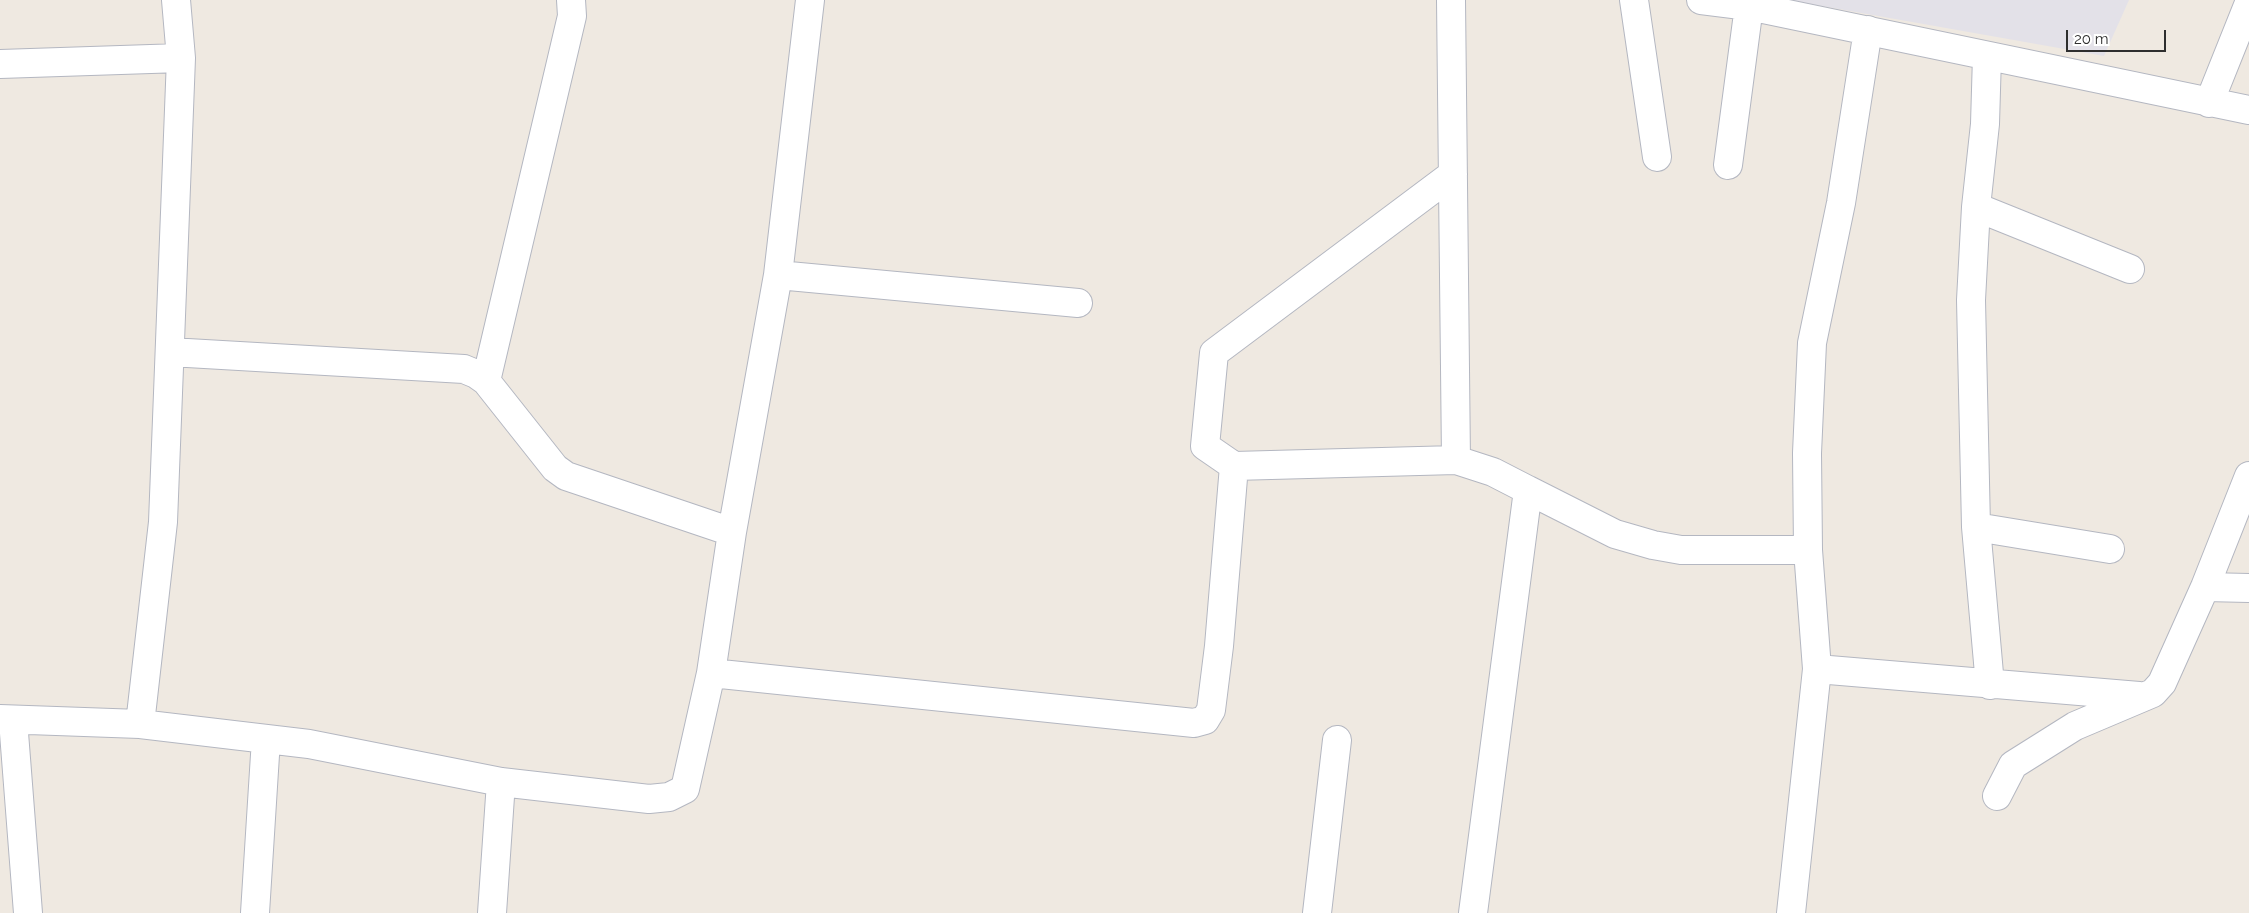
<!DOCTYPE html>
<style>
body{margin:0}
#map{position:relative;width:2249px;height:913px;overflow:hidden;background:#efe9e1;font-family:Raleway,sans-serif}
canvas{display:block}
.scale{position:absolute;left:2066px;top:30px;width:100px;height:22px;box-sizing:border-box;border:2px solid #2e2e2e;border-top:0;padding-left:6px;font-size:15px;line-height:18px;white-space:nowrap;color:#2e2e2e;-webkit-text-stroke:4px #fff;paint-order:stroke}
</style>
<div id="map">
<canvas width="2249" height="913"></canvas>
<div class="scale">20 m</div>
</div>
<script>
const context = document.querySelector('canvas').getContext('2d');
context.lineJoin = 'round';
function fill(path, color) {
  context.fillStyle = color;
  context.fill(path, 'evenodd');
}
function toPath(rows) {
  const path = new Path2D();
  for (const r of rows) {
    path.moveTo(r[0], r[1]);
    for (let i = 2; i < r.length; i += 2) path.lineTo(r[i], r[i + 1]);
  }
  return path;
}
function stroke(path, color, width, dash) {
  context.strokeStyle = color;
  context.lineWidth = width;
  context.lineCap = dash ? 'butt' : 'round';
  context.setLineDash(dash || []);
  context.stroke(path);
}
fill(toPath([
 [1788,0,2129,0,2104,56]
]), '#e3e1e8');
const street = toPath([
 [1451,0,1456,460],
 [1634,0,1657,157],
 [1701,0,1749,6,2249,110],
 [1987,56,1985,124,1976,207,1971,300,1976,527,1990,685],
 [0,64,181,58],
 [2209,103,2249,3],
 [1728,165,1749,6],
 [1976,207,2130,269],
 [778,275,1078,303],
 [170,352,464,369,476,374,486,381,555,468,566,476,732,532],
 [486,381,572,16,571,0],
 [1234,466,1205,446,1214,353,1453,174],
 [1528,490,1615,534,1653,545,1681,550,1808,550],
 [1976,527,2110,549],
 [2205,587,2249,588],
 [1817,669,2139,696],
 [711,673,1194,723,1205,720,1211,710,1219,646,1234,466,1456,460,1493,472,1528,490,1473,913],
 [0,719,140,724,309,744,501,782,649,799,669,797,685,789,711,673,732,532,778,275,810,0],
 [13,720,28,913],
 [140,724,163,522,181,58,176,0],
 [1997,796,2013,765,2075,726,2153,693,2162,683,2205,587,2249,476],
 [255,913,266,739],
 [492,913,501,782],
 [1317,913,1337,740],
 [1791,913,1817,669,1808,550,1807,453,1812,343,1841,203,1868,30]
]);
stroke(street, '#b4b7c1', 30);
stroke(street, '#fff', 28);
</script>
